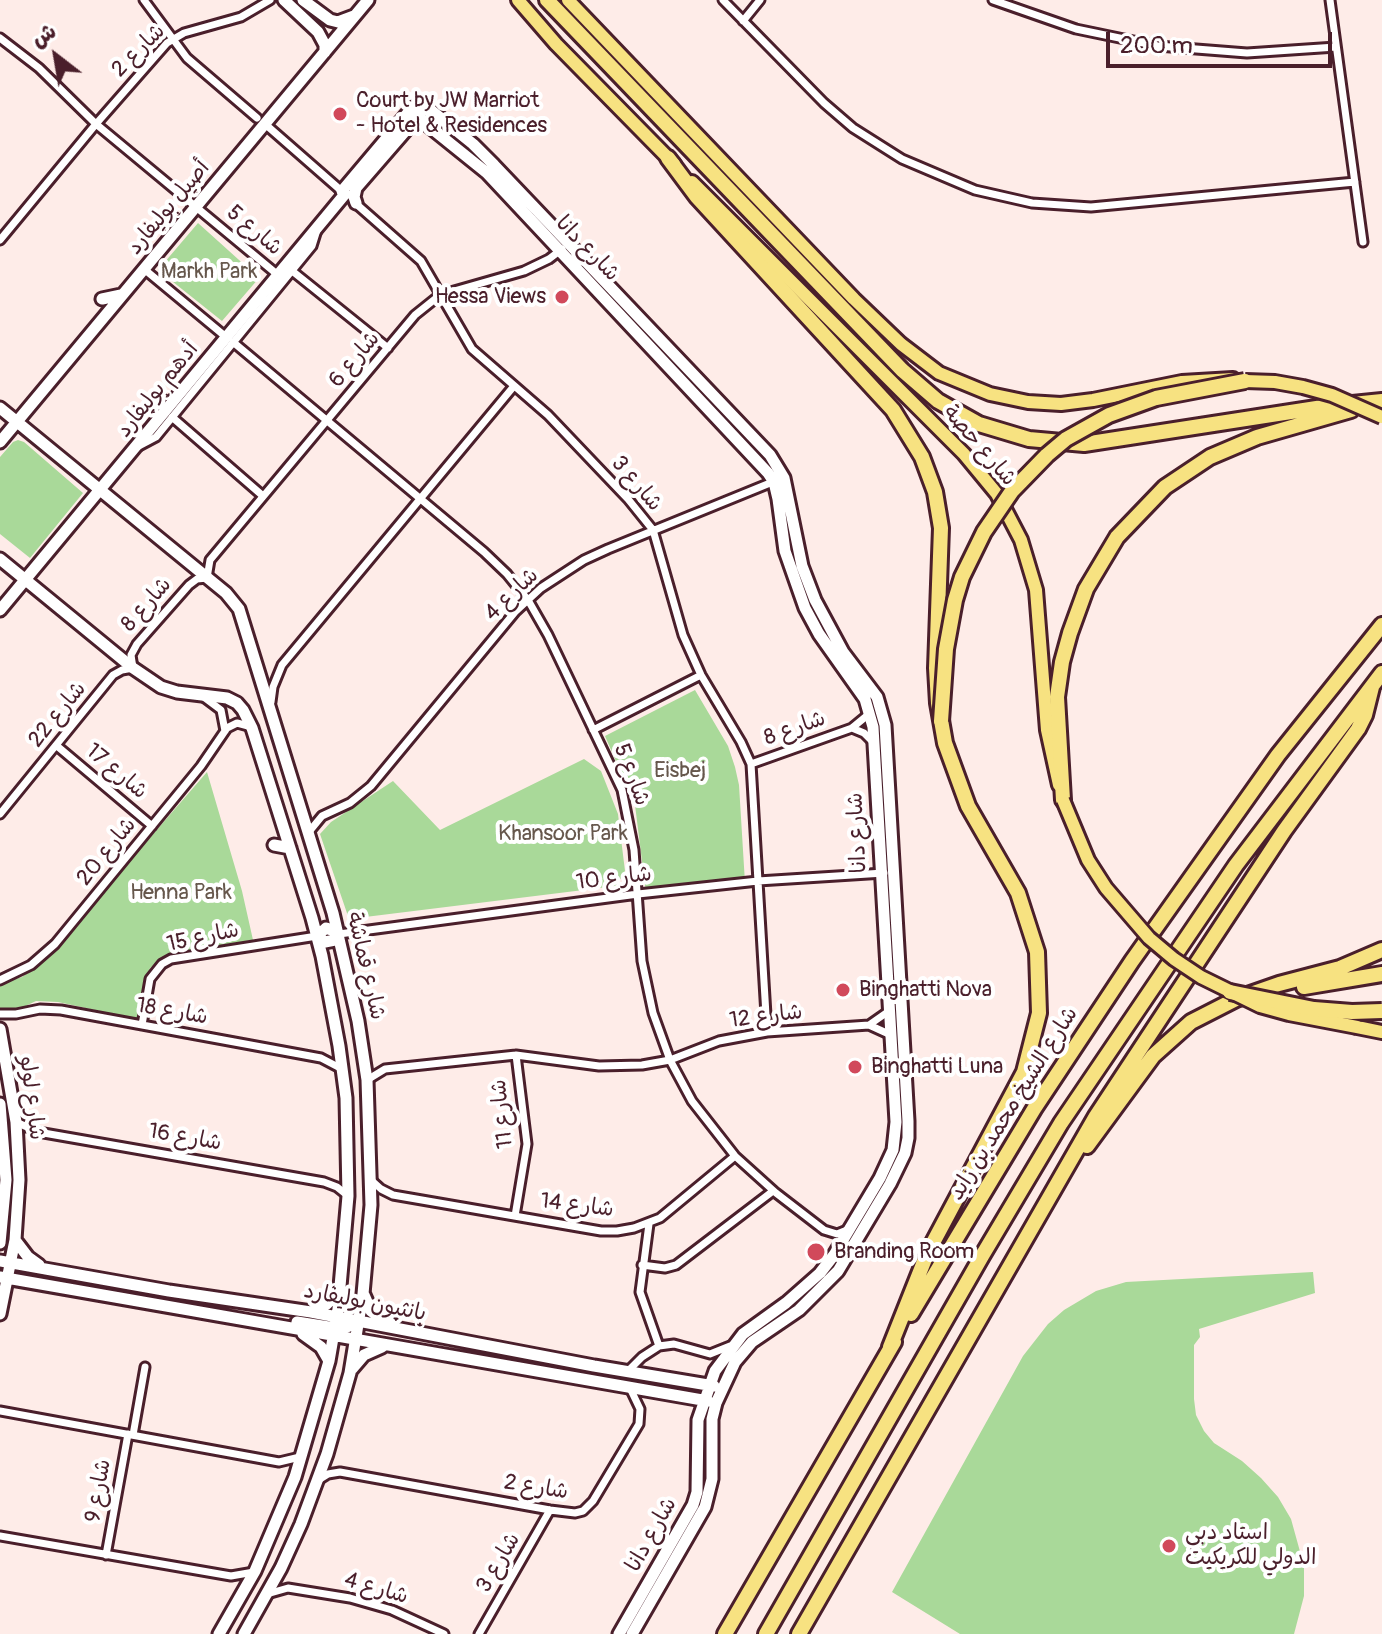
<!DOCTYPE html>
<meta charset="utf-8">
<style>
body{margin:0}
#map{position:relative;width:1382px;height:1634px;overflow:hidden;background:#feece8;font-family:Pangolin,"Playpen Sans Arabic",sans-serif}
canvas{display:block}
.north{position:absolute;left:16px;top:16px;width:80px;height:80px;-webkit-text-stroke:6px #fff;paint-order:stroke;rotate:329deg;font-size:22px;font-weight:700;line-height:32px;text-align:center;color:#4a1f2b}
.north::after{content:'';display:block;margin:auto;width:28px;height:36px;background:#4a1f2b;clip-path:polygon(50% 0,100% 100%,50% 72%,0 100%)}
.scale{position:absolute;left:1106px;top:32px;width:226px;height:36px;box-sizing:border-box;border:4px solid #4a1f2b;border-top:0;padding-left:10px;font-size:24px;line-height:28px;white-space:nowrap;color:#4a1f2b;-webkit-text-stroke:6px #fff;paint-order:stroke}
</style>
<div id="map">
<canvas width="1382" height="1634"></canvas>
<div class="north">ش</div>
<div class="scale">200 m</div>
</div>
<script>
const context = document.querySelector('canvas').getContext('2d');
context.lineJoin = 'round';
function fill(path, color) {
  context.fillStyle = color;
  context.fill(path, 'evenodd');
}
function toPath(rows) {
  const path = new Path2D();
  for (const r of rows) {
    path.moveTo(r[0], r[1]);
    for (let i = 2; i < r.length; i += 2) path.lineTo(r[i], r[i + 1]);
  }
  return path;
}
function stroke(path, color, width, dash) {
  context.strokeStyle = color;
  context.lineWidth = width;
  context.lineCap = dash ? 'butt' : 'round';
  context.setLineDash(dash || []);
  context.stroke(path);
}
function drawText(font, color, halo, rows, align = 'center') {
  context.font = font + ' Pangolin,"Playpen Sans Arabic",sans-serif';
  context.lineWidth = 8;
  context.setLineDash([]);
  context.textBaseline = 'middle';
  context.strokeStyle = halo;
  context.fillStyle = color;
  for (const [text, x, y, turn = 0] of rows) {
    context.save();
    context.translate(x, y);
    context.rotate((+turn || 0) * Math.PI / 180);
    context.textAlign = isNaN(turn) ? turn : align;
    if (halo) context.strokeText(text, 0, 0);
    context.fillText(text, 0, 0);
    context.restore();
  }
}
fill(toPath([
 [198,223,259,278,222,321,158,270],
 [18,440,24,442,83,493,30,558,0,534,0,457,13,442],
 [695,690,728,746,735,767,739,785,745,883,646,893,635,805,605,736],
 [584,759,601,771,618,814,625,871,616,886,349,919,320,834,331,822,393,781,440,830],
 [207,772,242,891,253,940,171,953,150,968,142,1013,136,1019,58,1002,36,1001,15,1011,0,1008,0,984,22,977,43,962,65,941,121,871],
 [1313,1272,1315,1293,1199,1329,1200,1337,1194,1345,1194,1399,1196,1415,1204,1431,1214,1443,1242,1461,1261,1478,1278,1497,1291,1519,1304,1566,1304,1596,1294,1634,960,1634,892,1592,1023,1356,1048,1324,1064,1310,1096,1291,1126,1282]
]), '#a9d999');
const street = toPath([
 [144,0,187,58,257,118],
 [723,0,824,103,853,128,902,159,975,190,1032,203,1091,207,1355,182],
 [993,0,1076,29,1158,46,1247,53,1336,47],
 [1330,0,1363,242],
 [743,21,760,0],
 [0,38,39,68,96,124,278,275],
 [265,124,345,194],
 [354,202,421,261,472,349,548,415,628,499,653,530,683,635,701,675,741,742,751,764,767,1032],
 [0,240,96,124,167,43,184,33,241,17,270,0],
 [144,269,226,337],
 [291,270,388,348],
 [233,342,484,552,507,574,528,600,548,635,622,790,634,850,642,961,653,1013,670,1060,692,1101,735,1156,776,1193,824,1230,837,1234,847,1230],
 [172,417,263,496],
 [139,446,156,437,312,246,317,230],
 [205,698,221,710,225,731],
 [271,702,273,687,282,665,514,386],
 [852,728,864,733,873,742],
 [593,730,701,675],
 [57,746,152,826],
 [751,764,852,728,869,714],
 [0,814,113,675,122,670,133,668,131,655,137,644,189,585,197,579,207,578,210,560,415,315,440,295,524,271,549,259,562,249],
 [308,833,322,816,350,803,371,786,515,612,541,588,584,560,608,549,775,481],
 [339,934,638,894,758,881,884,873],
 [0,980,31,965,55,944,201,766,227,728,237,723,252,727],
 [0,1014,16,1014,40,1009,61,1010,321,1058,342,1069],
 [142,1025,150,979,162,964,171,959,317,936],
 [869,1025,889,1011],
 [367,1080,385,1069,516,1055,599,1066,642,1065,670,1060,719,1041,767,1032,869,1025,891,1035],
 [16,1122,38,1132,324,1182,337,1187,347,1195],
 [371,1180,381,1189,393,1195,601,1231,617,1231,634,1228,660,1218,735,1156],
 [515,1216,527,1144,516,1055],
 [649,1224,640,1292,659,1346],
 [642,1265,665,1268,676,1265,773,1191],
 [627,1372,642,1357,659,1346,674,1344,710,1354,730,1346],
 [0,1411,279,1462,300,1457],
 [133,1435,145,1367],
 [320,1479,328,1474,340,1472,550,1510,575,1513,583,1511,593,1501,639,1424,640,1409,630,1388],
 [0,1536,231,1576,254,1572],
 [106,1555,128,1434],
 [267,1594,288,1588,350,1598,392,1610,444,1634],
 [479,1634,550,1510]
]);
const secondary = toPath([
 [284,0,318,32,325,45,325,52],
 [303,0,330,20,338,22,354,16],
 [427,107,473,144,494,165,770,455,784,478,802,566,815,600,843,652,877,697,885,725,908,1121,908,1138,905,1153,890,1184,838,1271,799,1310,752,1342,735,1362,716,1403,712,1419,712,1479,705,1507,632,1634],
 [410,111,487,173,768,473,774,482,778,499,785,551,805,608,819,634,865,699,873,727,896,1122,893,1150,880,1178,834,1255,820,1273,786,1303,743,1334,715,1371,698,1420,697,1492,693,1505,619,1634],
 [342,191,412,108,421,105,427,107],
 [356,203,354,197,356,188,421,113],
 [102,299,121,295],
 [0,408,226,593,239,609,333,913,358,1021,367,1080,371,1205,363,1294,350,1373,327,1454,301,1524,281,1568,244,1634],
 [0,442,368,0],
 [0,559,133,668,161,687,177,692,227,698,237,703,243,710,252,728,312,918,322,956,339,1046,346,1098,348,1196,338,1309,329,1361,295,1477,255,1571,219,1634],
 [0,610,345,194],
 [274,845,290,848],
 [326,928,337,932,339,934,335,940,325,942,317,936,326,928],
 [0,1029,16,1122,19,1180,15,1240,0,1314],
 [0,1104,6,1180,0,1243],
 [15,1240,28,1257,39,1265],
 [0,1261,169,1291,311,1312,594,1366,714,1386],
 [0,1277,708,1401],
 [364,1295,371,1311,391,1325],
 [311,1312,327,1304,339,1290],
 [297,1322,335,1328,347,1327,358,1322],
 [303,1334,321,1347,329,1361],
 [352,1369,364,1355,382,1347]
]);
const primary = toPath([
 [518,0,556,44,674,164],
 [568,0,854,299,901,344,939,373,990,394,1028,402,1061,404,1093,400,1182,382,1233,379],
 [692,182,964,454,997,494,1021,540,1036,590,1047,730,1059,785],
 [1357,1027,1382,1032]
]);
const highway = toPath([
 [547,0,902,370,938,401,979,424,1029,439,1084,444,1323,407,1382,401],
 [668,158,697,197,893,410,922,457,935,492,941,528,936,668,938,703,945,743,968,806,1018,893,1037,952,1039,1013,1024,1072,927,1254,890,1347],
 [1063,800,1057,697,1062,662,1070,633,1086,589,1117,537,1165,487,1210,457,1257,437,1351,410],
 [1304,987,1382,974],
 [1087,1146,1153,1056,1191,1022,1236,999,1279,984,1340,968,1382,950],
 [911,1314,1034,1109,1132,961,1278,755,1382,625],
 [725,1634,894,1342],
 [766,1634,982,1256,1061,1123,1236,865,1382,673],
 [799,1634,1096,1116,1284,831,1358,729,1365,715,1372,687]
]);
stroke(street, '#4a1f2b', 13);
stroke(secondary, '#4a1f2b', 17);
stroke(primary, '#4a1f2b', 18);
stroke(highway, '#4a1f2b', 20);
stroke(street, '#fff', 7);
stroke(secondary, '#fff', 11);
stroke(primary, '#f7e281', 12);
stroke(highway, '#f7e281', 14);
const primaryBridge = toPath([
 [1245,381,1275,382,1303,387,1332,395,1382,417],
 [1063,800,1088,860,1106,888,1149,938,1174,959,1201,977,1260,1006,1289,1014,1357,1027]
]);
const highwayBridge = toPath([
 [941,721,946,649,955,600,962,577,984,532,1012,491,1047,455,1066,439,1109,415,1156,398,1245,381],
 [1230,992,1314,1009,1352,1012,1382,1011]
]);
stroke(primaryBridge, '#4a1f2b', 18, []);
stroke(highwayBridge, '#4a1f2b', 20, []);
stroke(primaryBridge, '#f7e281', 12);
stroke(highwayBridge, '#f7e281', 14);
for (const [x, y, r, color] of [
 [340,114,8,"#d1495b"],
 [562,297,8,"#d1495b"],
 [843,990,8,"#d1495b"],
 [855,1067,8,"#d1495b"],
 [816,1252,10,"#d1495b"],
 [1169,1546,8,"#d1495b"]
]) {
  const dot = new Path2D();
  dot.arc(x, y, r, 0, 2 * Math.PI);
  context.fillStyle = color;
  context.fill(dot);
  stroke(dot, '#fff', 3);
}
drawText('22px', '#4a1f2b', '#fff', [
 ["شارع 2",139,51,-45],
 ["أصيل بوليفارد",169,208,-50],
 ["شارع 5",254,231,40],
 ["شارع دانا",587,249,46],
 ["شارع 6",355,360,-50],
 ["أدهم بوليفارد",158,390,-51],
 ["شارع حصة",979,446,49],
 ["شارع 3",636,484,49],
 ["شارع 4",512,595,-44],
 ["شارع 8",147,605,-49],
 ["شارع 22",58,715,-51],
 ["شارع 8",795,729,-20],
 ["شارع 17",116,772,40],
 ["شارع 5",631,775,69],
 ["شارع دانا",858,833,-93],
 ["شارع 20",107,852,-51],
 ["شارع 10",614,879,-7],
 ["شارع 15",203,938,-12],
 ["شارع قماشة",365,966,77],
 ["شارع 18",172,1012,10],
 ["شارع 12",766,1017,-7],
 ["شارع لولو",31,1098,83],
 ["شارع الشيخ محمد بن زايد",1014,1104,-58],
 ["شارع 11",503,1114,-96],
 ["شارع 16",185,1138,10],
 ["شارع 14",577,1206,7],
 ["بانثيون بوليفارد",365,1303,11],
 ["شارع 2",536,1488,9],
 ["شارع 9",99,1491,-80],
 ["شارع دانا",652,1535,-61],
 ["شارع 3",499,1563,-60],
 ["شارع 4",376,1589,16]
]);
drawText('22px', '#4a1f2b', '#fff', [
 ["Court by JW Marriot",356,101],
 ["- Hotel & Residences",356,126],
 ["Hessa Views",546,297,"right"],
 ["Binghatti Nova",859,990],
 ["Binghatti Luna",871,1067],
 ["Branding Room",834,1252],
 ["استاد دبي",1185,1533],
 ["الدولي للكريكيت",1185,1558]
], 'left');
drawText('22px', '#66574c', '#fff', [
 ["Markh Park",209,272],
 ["Eisbej",680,771],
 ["Khansoor Park",563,834],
 ["Henna Park",181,893]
]);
</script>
